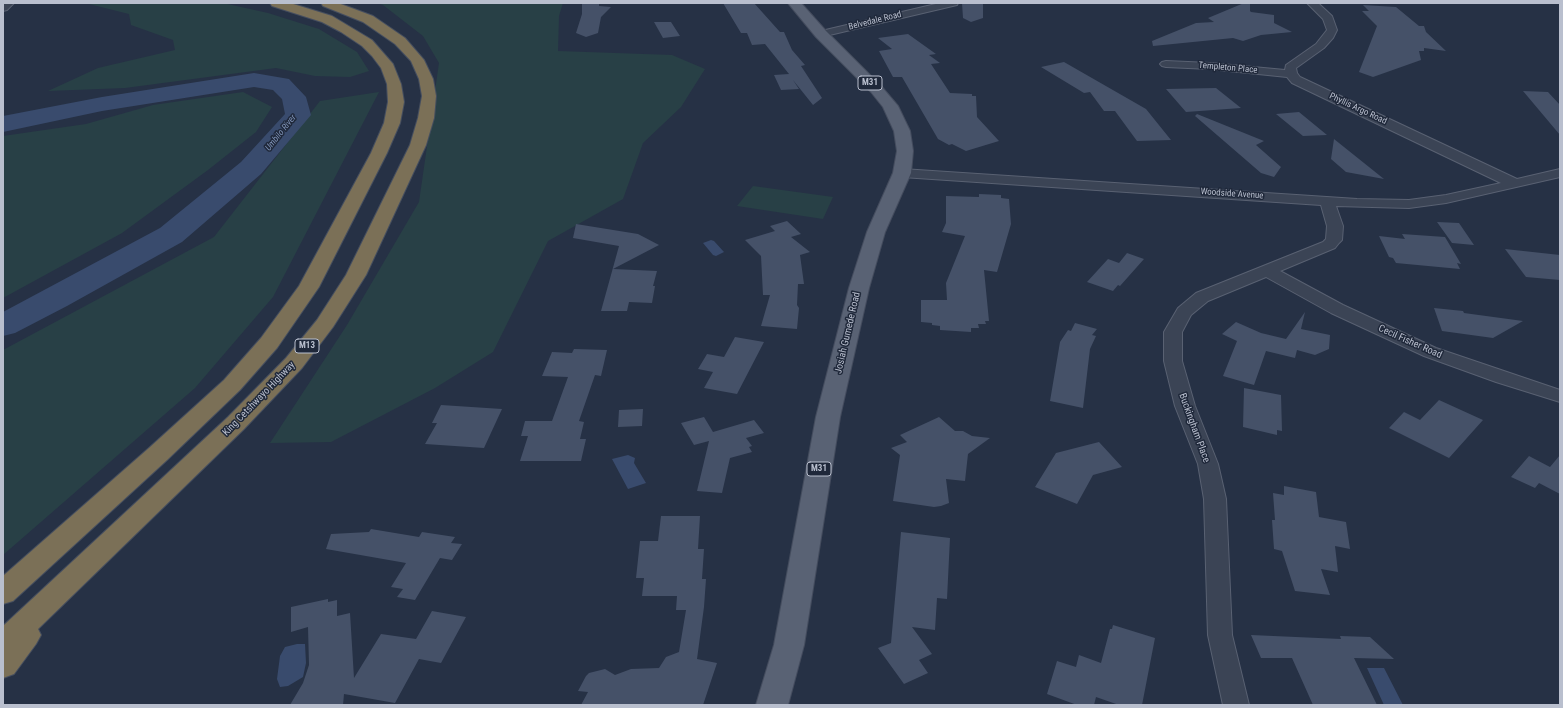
<!DOCTYPE html>
<style>
body{margin:0}
#map{position:relative;width:1563px;height:708px;overflow:hidden;background:#263145;font-family:"Roboto Condensed",sans-serif}
canvas{display:block}
.frame{position:absolute;inset:0;border:4px solid #b9bfce;pointer-events:none}
</style>
<div id="map">
<canvas width="1563" height="708"></canvas>
<div class="frame"></div>
</div>
<script>
const context = document.querySelector('canvas').getContext('2d');
context.lineJoin = 'round';
function fill(path, color) {
  context.fillStyle = color;
  context.fill(path, 'evenodd');
}
function toPath(rows) {
  const path = new Path2D();
  for (const r of rows) {
    path.moveTo(r[0], r[1]);
    for (let i = 2; i < r.length; i += 2) path.lineTo(r[i], r[i + 1]);
  }
  return path;
}
function stroke(path, color, width, dash) {
  context.strokeStyle = color;
  context.lineWidth = width;
  context.lineCap = dash ? 'butt' : 'round';
  context.setLineDash(dash || []);
  context.stroke(path);
}
function drawText(font, color, halo, rows, align = 'center') {
  context.font = font + ' "Roboto Condensed",sans-serif';
  context.lineWidth = 3;
  context.setLineDash([]);
  context.textBaseline = 'middle';
  context.strokeStyle = halo;
  context.fillStyle = color;
  for (const [text, x, y, turn = 0] of rows) {
    context.save();
    context.translate(x, y);
    context.rotate((+turn || 0) * Math.PI / 180);
    context.textAlign = isNaN(turn) ? turn : align;
    if (halo) context.strokeText(text, 0, 0);
    context.fillText(text, 0, 0);
    context.restore();
  }
}
fill(toPath([
 [91,3,223,3,268,13,319,29,357,52,369,71,350,77,315,76,276,68,125,88,48,91,98,68,175,50,173,40,131,25,129,14,89,4],
 [377,3,563,3,559,16,558,51,672,55,705,69,681,107,643,143,623,199,548,241,493,352,435,388,331,442,270,443,347,325,419,202,439,63,423,36,383,5],
 [243,92,272,107,256,132,208,170,122,233,3,298,3,136,86,124,153,105],
 [379,92,273,297,195,388,3,555,3,350,214,237,320,101],
 [753,186,833,197,823,219,737,206]
]), '#284046');
fill(toPath([
 [711,240,714,241,724,252,716,256,713,255,703,243],
 [628,455,635,458,634,463,646,483,628,489,612,459],
 [297,644,305,644,306,663,303,677,288,686,280,687,277,679,280,656,285,647],
 [1367,668,1384,668,1403,705,1384,705]
]), '#394b6d');
fill(toPath([
 [254,73,289,79,306,97,311,115,261,174,182,242,67,306,15,333,3,336,3,312,160,228,241,162,285,114,282,99,273,90,254,87,102,111,3,132,3,116,102,97,254,73]
]), '#394b6d');
fill(toPath([
 [582,3,599,3,599,6,611,7,601,17,598,33,586,37,576,33,582,14],
 [723,3,754,3,780,32,784,32,792,50,805,65,801,66,822,98,813,105,793,80,799,89,781,90,774,75,789,74,765,44,752,45,747,33,741,33],
 [962,3,983,3,983,18,971,22,963,18],
 [1244,3,1250,3,1250,11,1251,12,1274,15,1274,23,1292,32,1261,35,1243,41,1233,38,1153,46,1152,41,1196,23,1214,22,1208,18],
 [1363,5,1396,7,1419,26,1424,26,1426,32,1446,51,1424,48,1424,51,1419,51,1421,60,1373,77,1359,72,1377,26,1362,11,1369,11],
 [654,22,671,22,680,36,663,38],
 [908,34,936,54,929,55,940,63,931,64,950,93,972,94,972,96,976,96,977,117,999,141,966,151,952,144,949,145,938,139,902,77,893,77,879,51,892,49,878,38],
 [1064,62,1146,109,1171,140,1137,141,1115,111,1104,111,1090,92,1084,93,1041,67],
 [1216,88,1241,108,1186,112,1166,89],
 [1523,91,1548,92,1560,105,1560,135],
 [1299,112,1327,135,1303,136,1276,114],
 [1197,114,1264,141,1256,145,1281,167,1274,177,1261,173,1195,116],
 [1334,139,1384,179,1346,172,1331,159],
 [979,194,1001,195,1001,198,1009,199,1011,224,997,272,984,270,989,321,985,321,986,324,978,324,979,328,971,328,971,332,940,330,940,326,932,325,932,323,921,322,921,300,947,300,946,283,965,236,942,232,946,223,946,196,979,197],
 [787,221,801,234,791,237,810,252,800,255,804,284,798,284,797,305,799,308,797,329,761,326,770,295,763,295,761,256,745,240,775,231,770,226],
 [1437,222,1459,223,1474,245,1452,243],
 [576,224,638,234,659,245,613,269,657,271,653,286,655,286,652,303,629,302,627,311,601,311,619,246,573,238],
 [1402,234,1445,237,1461,264,1457,263,1460,269,1396,263,1393,258,1389,257,1379,236,1405,239],
 [1505,249,1560,255,1560,280,1526,277],
 [1127,253,1144,259,1120,286,1118,285,1113,291,1087,282,1108,259,1119,263],
 [1434,308,1463,311,1464,313,1523,321,1493,338,1442,331],
 [1305,312,1301,329,1330,335,1329,349,1315,355,1297,350,1295,358,1266,351,1254,385,1223,376,1237,341,1222,334,1236,322,1261,333,1286,339],
 [1075,323,1097,329,1092,335,1096,336,1090,349,1083,408,1050,401,1060,342,1068,330,1071,331],
 [735,337,764,342,737,394,704,388,713,372,698,369,707,354,724,357],
 [574,349,607,350,601,376,595,375,579,421,584,422,580,439,586,439,581,461,520,461,528,436,521,436,525,421,552,421,568,377,542,376,552,352,572,353],
 [1244,388,1281,395,1282,431,1277,430,1277,435,1243,427],
 [1439,400,1483,420,1449,458,1389,428,1404,412,1420,420],
 [441,405,502,409,484,448,425,444,437,423,432,423],
 [643,409,642,426,618,427,619,410],
 [704,417,713,432,754,420,764,433,746,438,752,446,749,447,752,452,730,458,722,493,697,491,709,441,694,445,681,423],
 [939,417,955,431,963,431,972,436,990,438,968,454,965,481,946,479,949,503,941,506,934,507,893,501,900,455,891,448,907,442,900,435],
 [1099,442,1122,467,1093,475,1077,504,1035,487,1056,453],
 [1560,455,1560,494,1539,483,1535,488,1511,477,1529,456,1550,467],
 [1284,486,1316,492,1319,517,1346,522,1350,549,1335,546,1338,572,1321,569,1330,595,1295,591,1282,551,1274,549,1272,520,1275,520,1273,493,1284,495],
 [661,516,700,516,698,549,704,549,702,579,706,579,704,607,697,659,717,663,703,705,581,705,588,692,578,691,586,676,589,673,605,669,615,675,631,669,659,668,666,657,679,652,686,610,676,610,677,596,642,596,644,578,636,578,640,541,658,541],
 [371,529,419,537,422,532,455,537,451,543,462,544,452,560,440,558,415,600,397,597,403,589,391,587,406,563,326,549,331,534,369,532],
 [901,532,950,538,947,599,937,598,935,630,912,627,932,654,919,660,928,673,904,684,878,648,891,643],
 [328,599,328,602,337,600,337,616,350,613,354,678,381,634,416,639,432,611,466,617,441,663,419,659,395,703,344,694,343,705,290,705,303,683,309,665,308,627,291,632,291,607],
 [1113,625,1155,638,1142,705,1119,705,1096,697,1094,705,1077,705,1047,694,1057,661,1076,667,1079,655,1101,663,1110,629,1112,629],
 [1251,635,1341,639,1340,636,1370,637,1394,659,1354,658,1377,705,1313,705,1292,658,1261,658]
]), '#455168');
const street = toPath([
 [3,3,14,3,7,10,3,11,3,3],
 [940,3,958,3,957,5,821,37,816,34,817,32,940,3],
 [1307,3,1318,3,1332,16,1337,30,1333,38,1324,48,1296,68,1297,73,1300,77,1517,179,1560,169,1560,177,1446,203,1409,208,1336,206,1343,226,1342,240,1339,243,1335,248,1280,271,1343,305,1436,348,1560,390,1560,402,1496,382,1424,356,1331,313,1266,277,1208,301,1191,315,1182,332,1182,361,1195,406,1218,464,1226,499,1232,635,1249,705,1223,705,1208,635,1204,499,1198,464,1175,406,1164,361,1164,332,1178,308,1196,293,1323,242,1326,239,1327,226,1321,205,902,177,897,176,895,173,897,170,902,169,1357,199,1409,200,1446,195,1501,183,1292,83,1287,77,1210,69,1166,67,1162,66,1160,64,1162,62,1166,61,1210,63,1285,70,1286,65,1316,44,1327,30,1323,19,1307,3]
]);
const primary = toPath([
 [788,3,801,3,826,31,881,86,898,106,910,131,913,151,911,173,885,232,869,288,840,417,804,645,788,705,756,705,774,645,816,417,849,288,867,232,893,173,897,151,894,131,883,107,871,92,816,37,788,3]
]);
const highway = toPath([
 [270,3,290,3,332,16,372,40,393,64,401,84,404,102,400,123,387,153,319,287,277,348,240,390,167,460,13,601,3,604,3,576,149,448,224,380,261,338,299,286,371,153,384,123,388,102,387,84,381,68,372,56,362,46,341,32,322,22,272,6,270,3],
 [321,3,338,3,373,16,405,38,424,60,433,79,436,96,434,118,426,145,366,275,333,327,302,368,244,429,38,629,41,635,36,644,14,674,3,678,3,626,228,417,286,358,317,320,346,275,410,145,418,118,422,96,419,79,411,61,395,44,363,22,323,6,321,3]
]);
stroke(street, '#596172', 2);
stroke(primary, '#444c5e', 2);
stroke(highway, '#454e5f', 2);
fill(street, '#3b4455');
fill(primary, '#596274');
fill(highway, '#7b7057');
drawText('9px', '#b9bfce', '#1f283a', [
 ["Belvedale Road",875,21,-14],
 ["Templeton Place",1228,68,5],
 ["Phyllis Argo Road",1358,109,25],
 ["Woodside Avenue",1232,194,4]
]);
for (const [x, y, w] of [
 [870,83,24],
 [307,346,24],
 [819,469,24]
]) {
  const box = new Path2D();
  box.roundRect(x - w / 2, y - 7, w, 14, 3);
  context.fillStyle = '#1f283a';
  context.fill(box);
  stroke(box, '#b9bfce', 1);
}
drawText('bold 9px', '#b9bfce', null, [
 ["M31",870,83],
 ["M13",307,346],
 ["M31",819,469]
]);
drawText('italic 9px', '#7e92b6', '#1f283a', [
 ["Umbilo River",281,133,-51]
]);
drawText('10px', '#b9bfce', '#1f283a', [
 ["Josiah Gumede Road",848,333,-77],
 ["Cecil Fisher Road",1410,342,24],
 ["King Cetshwayo Highway",259,399,-46],
 ["Buckingham Place",1194,428,70]
]);
</script>
